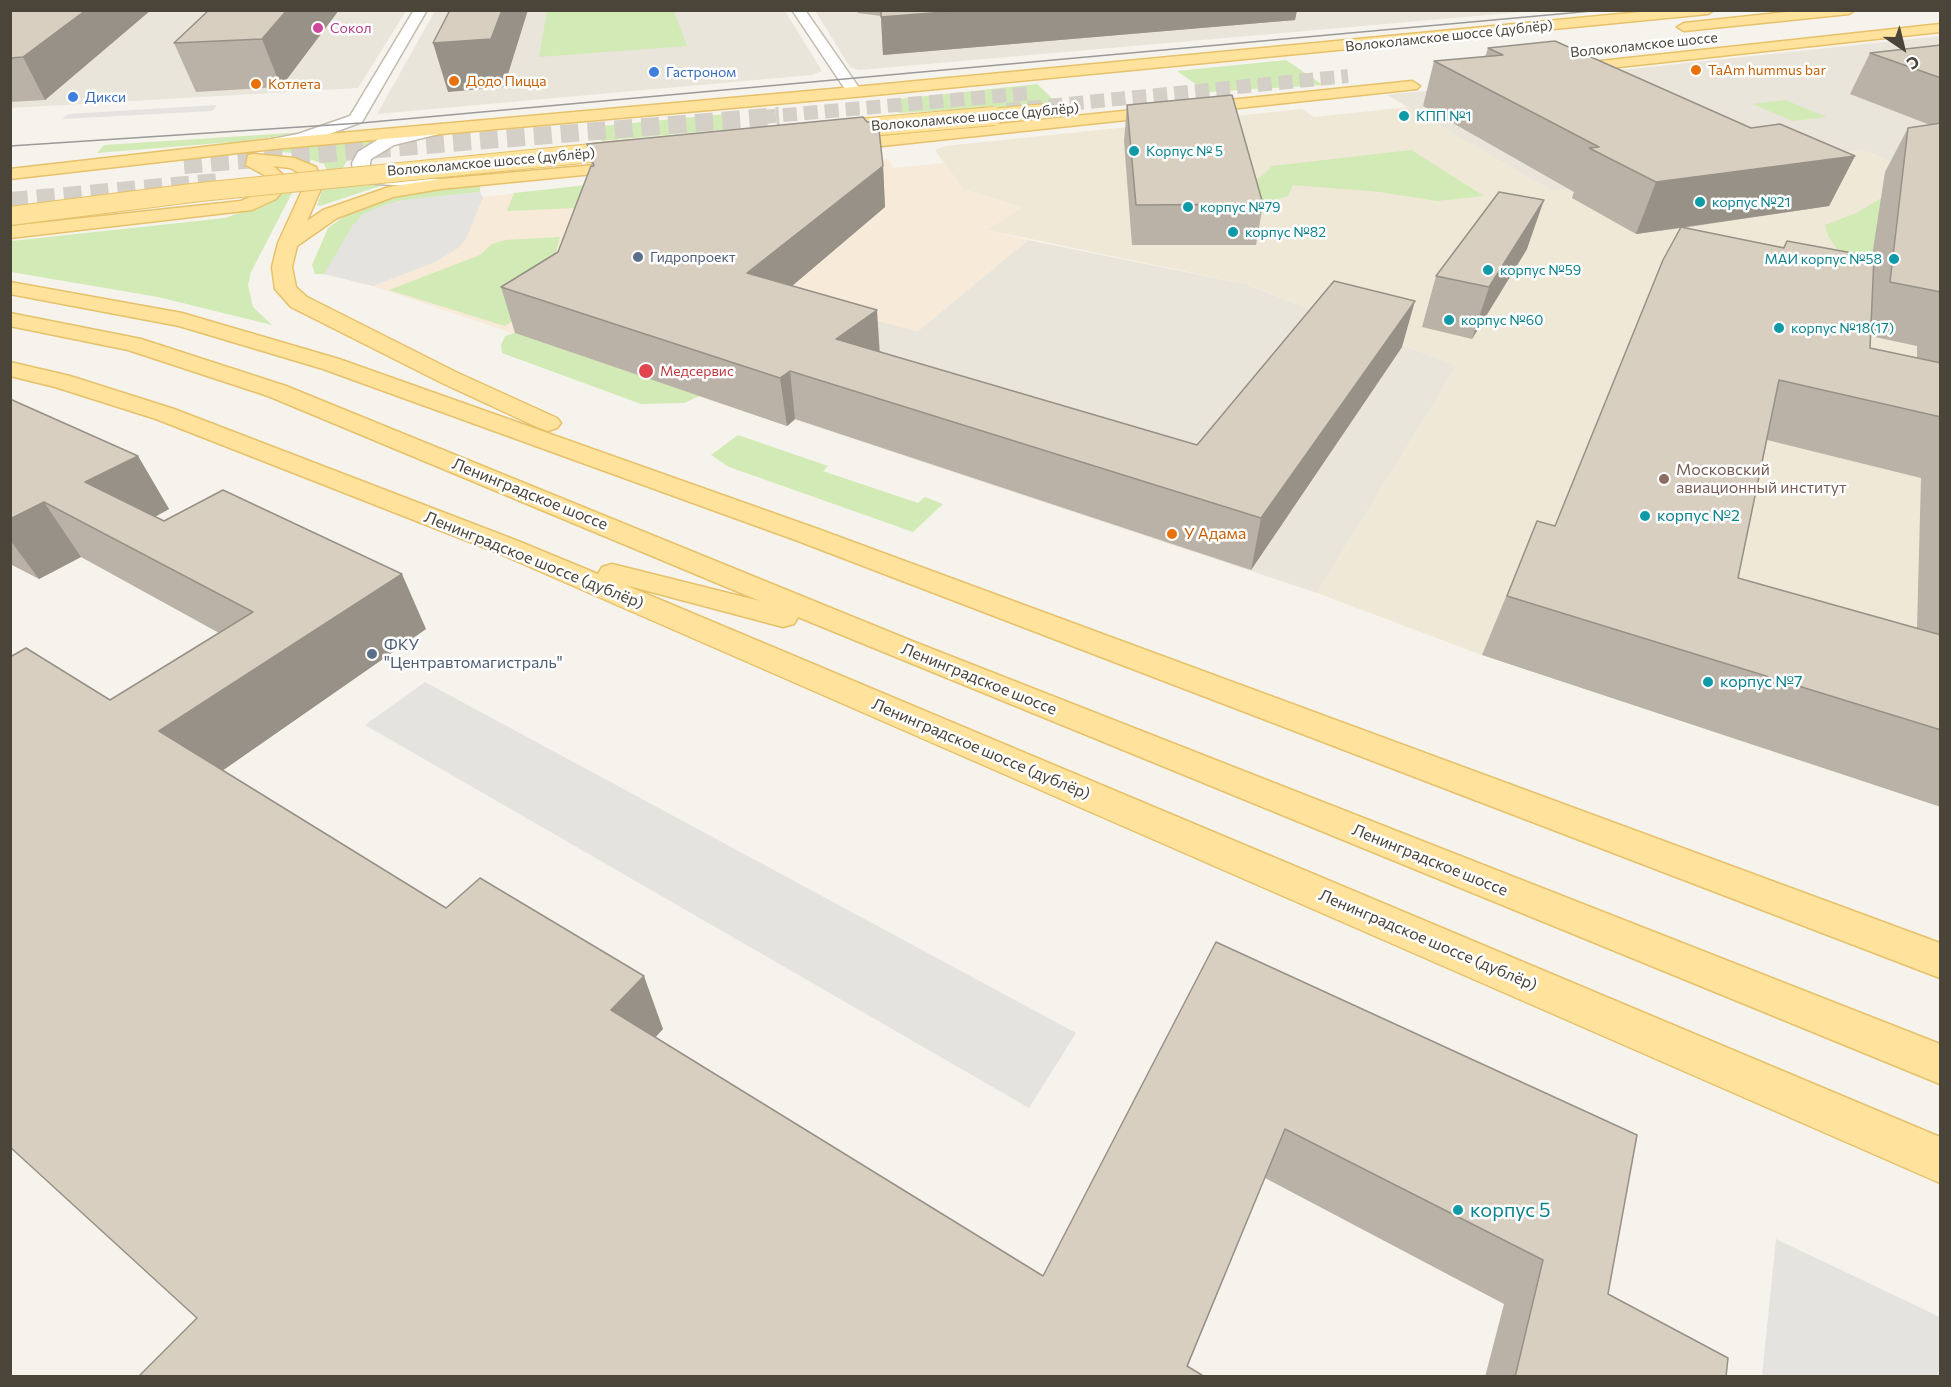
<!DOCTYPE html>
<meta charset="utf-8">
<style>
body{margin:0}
#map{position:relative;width:1951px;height:1387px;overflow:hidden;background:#f6f3ec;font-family:Commissioner,sans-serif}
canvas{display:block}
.frame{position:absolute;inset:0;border:12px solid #4b4439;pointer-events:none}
.north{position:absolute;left:1873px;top:18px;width:60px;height:60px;-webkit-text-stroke:4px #fff;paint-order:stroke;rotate:145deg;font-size:16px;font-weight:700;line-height:24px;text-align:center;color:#4b4439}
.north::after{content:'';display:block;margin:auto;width:21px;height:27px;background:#4b4439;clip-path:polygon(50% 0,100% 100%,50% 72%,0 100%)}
</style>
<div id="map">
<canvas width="1951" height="1387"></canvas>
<div class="frame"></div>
<div class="north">С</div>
</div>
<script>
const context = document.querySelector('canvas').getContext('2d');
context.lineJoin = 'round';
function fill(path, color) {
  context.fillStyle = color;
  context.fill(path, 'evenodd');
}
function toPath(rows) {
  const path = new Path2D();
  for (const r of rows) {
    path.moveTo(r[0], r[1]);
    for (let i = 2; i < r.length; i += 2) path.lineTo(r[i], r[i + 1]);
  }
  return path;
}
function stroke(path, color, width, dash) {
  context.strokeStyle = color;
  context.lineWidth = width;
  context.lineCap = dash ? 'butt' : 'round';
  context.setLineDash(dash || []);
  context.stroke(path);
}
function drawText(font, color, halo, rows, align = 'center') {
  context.font = font + ' Commissioner,sans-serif';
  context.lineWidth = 5;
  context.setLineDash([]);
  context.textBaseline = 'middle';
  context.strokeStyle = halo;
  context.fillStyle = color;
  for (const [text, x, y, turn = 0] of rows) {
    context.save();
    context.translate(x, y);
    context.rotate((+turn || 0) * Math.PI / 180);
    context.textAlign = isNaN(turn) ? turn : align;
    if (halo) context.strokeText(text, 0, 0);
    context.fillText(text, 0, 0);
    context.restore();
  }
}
fill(toPath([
 [827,10,1534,11,859,70,850,67,816,12],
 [11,11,406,11,358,88,11,108],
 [435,11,785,11,822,71,812,75,377,114],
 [1940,36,1940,154,1888,161,1862,150,1551,191,1387,95],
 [1028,240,1245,284,1457,366,1317,593,796,420,787,426,733,408,862,317,918,331]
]), '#eae5da');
fill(toPath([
 [865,156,870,161,888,159,894,168,944,163,963,189,1022,207,989,230,1028,240,918,331,862,317,733,408,373,286,324,274,422,198,480,192,483,197]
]), '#f7ead8');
fill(toPath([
 [1408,107,1551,191,1862,150,1888,161,1940,154,1940,807,1482,655,1317,593,1457,366,1245,284,988,230,1022,207,963,189,935,150,945,146,1302,109,1314,117]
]), '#efe8d6');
fill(toPath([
 [547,11,674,11,687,46,539,57],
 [1286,60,1323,85,1207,92,1177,71],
 [1037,84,1058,104,899,113,890,100],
 [1785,100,1827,117,1793,121,1752,104],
 [726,114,731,129,601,141,600,126],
 [306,132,245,141,97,153,104,145],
 [380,139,355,152,348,158,343,168,344,173,366,184,383,185,320,206,317,205,328,173,324,164,291,153,254,149],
 [1411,150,1484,196,1437,201,1380,192,1293,185,1288,196,1253,206,1242,187,1262,176,1272,166],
 [596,184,599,207,507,211,514,193],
 [480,185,480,192,399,201,353,225,328,272,324,274,315,274,312,265,328,228,353,210,399,195],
 [293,191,251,272,248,285,253,307,272,325,158,297,11,272,11,241,225,218,264,204,281,193],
 [1885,196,1940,274,1842,256,1828,236,1825,225,1856,213],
 [560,237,544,301,505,326,389,290,480,255,492,244,505,240],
 [515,333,673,387,700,396,684,403,641,404,502,353,501,345,505,336],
 [738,435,828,466,823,471,918,503,925,497,943,504,913,532,729,467,711,455]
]), '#d2eab5');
fill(toPath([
 [217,105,212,111,62,119,68,114],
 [480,192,483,197,466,239,458,248,435,262,373,286,324,274,353,225,363,214,387,204,411,199],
 [425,682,720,841,1076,1033,1029,1108,365,725],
 [1776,1239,1940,1317,1940,1376,1762,1376]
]), '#e5e3e0');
stroke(toPath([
 [1007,110,1348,76],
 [762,117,1032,93]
]), '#d4d0c8', 14, [14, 7]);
stroke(toPath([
 [184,165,779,116],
 [10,201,218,182]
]), '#d4d0c8', 18, [18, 9]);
const minor = toPath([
 [414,10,427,10,362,122,308,142,273,149,267,148,265,144,267,140,298,134,350,116,414,10],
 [792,10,805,10,862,92,859,95,849,95,792,10],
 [441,124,449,129,447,132,394,145,371,159,370,163,370,168,380,174,446,180,449,184,446,188,376,184,353,170,352,163,358,152,382,137,441,124]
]);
const major = toPath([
 [1662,10,1714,10,1708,14,854,97,273,149,10,179,10,169,273,139,854,87,1662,10],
 [1806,10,1855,10,1849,14,1684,31,1677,27,1684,23,1806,10],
 [1940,24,1940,32,1564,73,1557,69,1564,65,1940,24],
 [1412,81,1420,86,1417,89,835,151,827,146,835,141,1412,81],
 [254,154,294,158,316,167,323,184,307,221,323,210,389,187,440,179,640,161,643,165,634,170,440,189,393,197,337,218,297,246,292,267,296,287,307,297,458,373,557,418,561,423,557,428,548,431,539,428,442,383,291,307,275,289,272,267,278,243,305,184,302,174,290,168,273,166,287,178,286,186,276,199,252,210,10,238,10,226,241,201,264,191,268,185,269,179,266,176,246,165,248,155,254,154],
 [10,282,182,313,339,359,818,529,1940,943,1940,978,798,541,323,369,179,326,10,294,10,282],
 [10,313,141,339,286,386,912,641,1940,1044,1940,1084,798,617,794,624,783,627,625,585,1940,1137,1940,1183,498,553,156,419,55,387,10,376,10,362,70,376,174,409,518,541,598,574,602,567,612,564,760,601,268,396,128,350,10,326,10,313]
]);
stroke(minor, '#c2bbae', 3);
stroke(major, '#e6c16a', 3);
fill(minor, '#fff');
fill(major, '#ffe39c');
stroke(toPath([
 [10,146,361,123,1603,10]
]), '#9a9a9a', 1.5);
const majorBridgeFar1 = toPath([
 [977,117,1047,111]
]);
const majorBridge = toPath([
 [833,130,994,116],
 [10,216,200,192,632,149]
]);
stroke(majorBridgeFar1, '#e6c16a', 16, []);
stroke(majorBridge, '#e6c16a', 20, []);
stroke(majorBridgeFar1, '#ffe39c', 14);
stroke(majorBridge, '#ffe39c', 18);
fill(toPath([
 [10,10,151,10,45,100,10,102],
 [339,10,281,87,196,92,174,43],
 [855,10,1297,10,1295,20,883,55,881,16,858,13],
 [1941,45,1941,807,1482,655,1537,521,1555,526,1663,260,1681,228,1636,234,1572,198,1574,192,1423,106,1434,61,1485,57,1488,48,1751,128,1855,156,1829,206,1682,228,1783,247,1787,241,1872,256,1885,172,1908,128,1930,125,1850,94,1870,53],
 [1870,336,1917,346,1917,358,1870,348],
 [1767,440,1921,478,1917,628,1738,578],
 [1127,105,1263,204,1256,245,1132,245,1124,141],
 [587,144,883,166,885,207,792,286,880,352,1197,445,1402,347,1251,570,795,419,787,426,515,333,501,287,558,252,592,166],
 [1527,249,1472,339,1422,327,1436,276],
 [10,399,138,456,169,509,155,517,426,629,223,770,446,908,663,1029,655,1037,1043,1276,1216,942,1608,1294,1726,1377,1485,1377,1504,1304,1265,1178,1188,1366,197,1318,110,700,219,633,81,557,39,579,10,564]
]), '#bab2a6');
fill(toPath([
 [86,10,151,10,45,100,23,57],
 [287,10,339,10,281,87,262,39],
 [502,10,528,10,504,87,448,92,433,43],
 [969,10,1297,10,1295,20,883,55,881,17],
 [1855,156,1829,206,1636,234,1656,182],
 [883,166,885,207,753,319,747,273],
 [1544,200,1527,249,1472,339,1489,287],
 [1415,301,1402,347,1251,570,1261,518],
 [877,310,880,356,836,339],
 [790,371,795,419,787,426,780,378],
 [138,456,169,509,119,536,85,482],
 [44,502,81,557,39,579,10,540,10,519],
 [402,574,426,629,199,787,159,731],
 [644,976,663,1029,633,1062,611,1010]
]), '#979187');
const building = toPath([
 [10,10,86,10,23,57,10,58,10,10],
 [209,10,287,10,262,39,174,43,209,10],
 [450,10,502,10,491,39,433,43,450,10],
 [881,10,969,10,881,17,881,10],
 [1555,41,1751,128,1780,124,1855,156,1656,182,1589,148,1599,147,1434,61,1503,55,1488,48,1555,41],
 [1941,45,1941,78,1870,53,1941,45],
 [1232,95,1263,204,1136,205,1127,105,1232,95],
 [863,117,867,122,878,121,883,166,747,273,877,310,836,339,1197,445,1334,281,1415,301,1261,518,790,371,780,378,501,287,558,252,591,166,594,166,587,144,863,117],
 [1941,123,1941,292,1890,282,1908,128,1941,123],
 [1499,192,1544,200,1489,287,1436,276,1499,192],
 [1681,227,1784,248,1787,241,1874,257,1870,348,1941,363,1941,417,1779,380,1738,578,1941,635,1941,730,1507,596,1537,521,1555,526,1663,260,1681,227],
 [10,399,138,456,85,482,164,521,223,490,402,574,159,731,446,908,480,878,644,976,611,1010,1043,1276,1216,942,1637,1135,1608,1294,1728,1358,1726,1377,1515,1377,1543,1260,1285,1129,1187,1366,1205,1377,138,1377,197,1318,10,1147,10,657,26,648,110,700,253,612,44,502,10,519,10,399]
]);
fill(building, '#d8cfc1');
stroke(building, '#979187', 1.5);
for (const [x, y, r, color] of [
 [318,28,6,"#d1479c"],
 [1696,70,6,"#e8710a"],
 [654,72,6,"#3f7fe0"],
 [454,81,6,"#e8710a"],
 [256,84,6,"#e8710a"],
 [73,97,6,"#3f7fe0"],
 [1404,116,6,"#0f9aa8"],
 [1134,151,6,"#0f9aa8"],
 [1700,202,6,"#0f9aa8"],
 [1188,207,6,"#0f9aa8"],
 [1233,232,6,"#0f9aa8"],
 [638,257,6,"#5c6f8a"],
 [1894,259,6,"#0f9aa8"],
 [1488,270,6,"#0f9aa8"],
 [1449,320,6,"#0f9aa8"],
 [1779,328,6,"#0f9aa8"],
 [646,371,8,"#e0444e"],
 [1664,479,6,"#8d6e63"],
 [1645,516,6,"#0f9aa8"],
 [1172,534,6,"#e8710a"],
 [372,654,6,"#5c6f8a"],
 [1708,682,6,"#0f9aa8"],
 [1458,1210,6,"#0f9aa8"]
]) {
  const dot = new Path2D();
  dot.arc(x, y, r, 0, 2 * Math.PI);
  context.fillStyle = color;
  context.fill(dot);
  stroke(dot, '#fff', 2);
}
drawText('14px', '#b23c85', '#fff', [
 ["Сокол",330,28]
], 'left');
drawText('14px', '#4b4439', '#fff', [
 ["Волоколамское шоссе (дублёр)",1449,36,-6],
 ["Волоколамское шоссе",1644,45,-6],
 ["Волоколамское шоссе (дублёр)",975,117,-5],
 ["Волоколамское шоссе (дублёр)",491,162,-5]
]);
drawText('14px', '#c56008', '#fff', [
 ["TaAm hummus bar",1708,70],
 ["Додо Пицца",466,81],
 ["Котлета",268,84]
], 'left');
drawText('14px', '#366cbe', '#fff', [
 ["Гастроном",666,72],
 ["Дикси",85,97]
], 'left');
drawText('14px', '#0d838f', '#fff', [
 ["КПП №1",1416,116],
 ["Корпус № 5",1146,151],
 ["корпус №21",1712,202],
 ["корпус №79",1200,207],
 ["корпус №82",1245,232],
 ["МАИ корпус №58",1882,259,"right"],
 ["корпус №59",1500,270],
 ["корпус №60",1461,320],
 ["корпус №18(17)",1791,328]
], 'left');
drawText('14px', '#4e5e75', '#fff', [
 ["Гидропроект",650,257]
], 'left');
drawText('14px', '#be3a42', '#fff', [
 ["Медсервис",660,371]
], 'left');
drawText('16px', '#785e54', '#fff', [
 ["Московский",1676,470],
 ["авиационный институт",1676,488]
], 'left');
drawText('16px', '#4b4439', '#fff', [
 ["Ленинградское шоссе",530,494,22],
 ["Ленинградское шоссе (дублёр)",534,560,22],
 ["Ленинградское шоссе",979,679,22],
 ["Ленинградское шоссе (дублёр)",981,749,23],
 ["Ленинградское шоссе",1430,860,22],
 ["Ленинградское шоссе (дублёр)",1428,940,23]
]);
drawText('16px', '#0d838f', '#fff', [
 ["корпус №2",1657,516],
 ["корпус №7",1720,682]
], 'left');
drawText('16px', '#c56008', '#fff', [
 ["У Адама",1184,534]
], 'left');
drawText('16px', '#4e5e75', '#fff', [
 ["ФКУ",384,645],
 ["\"Центравтомагистраль\"",384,663]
], 'left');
drawText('20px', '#0d838f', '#fff', [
 ["корпус 5",1470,1210]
], 'left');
</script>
